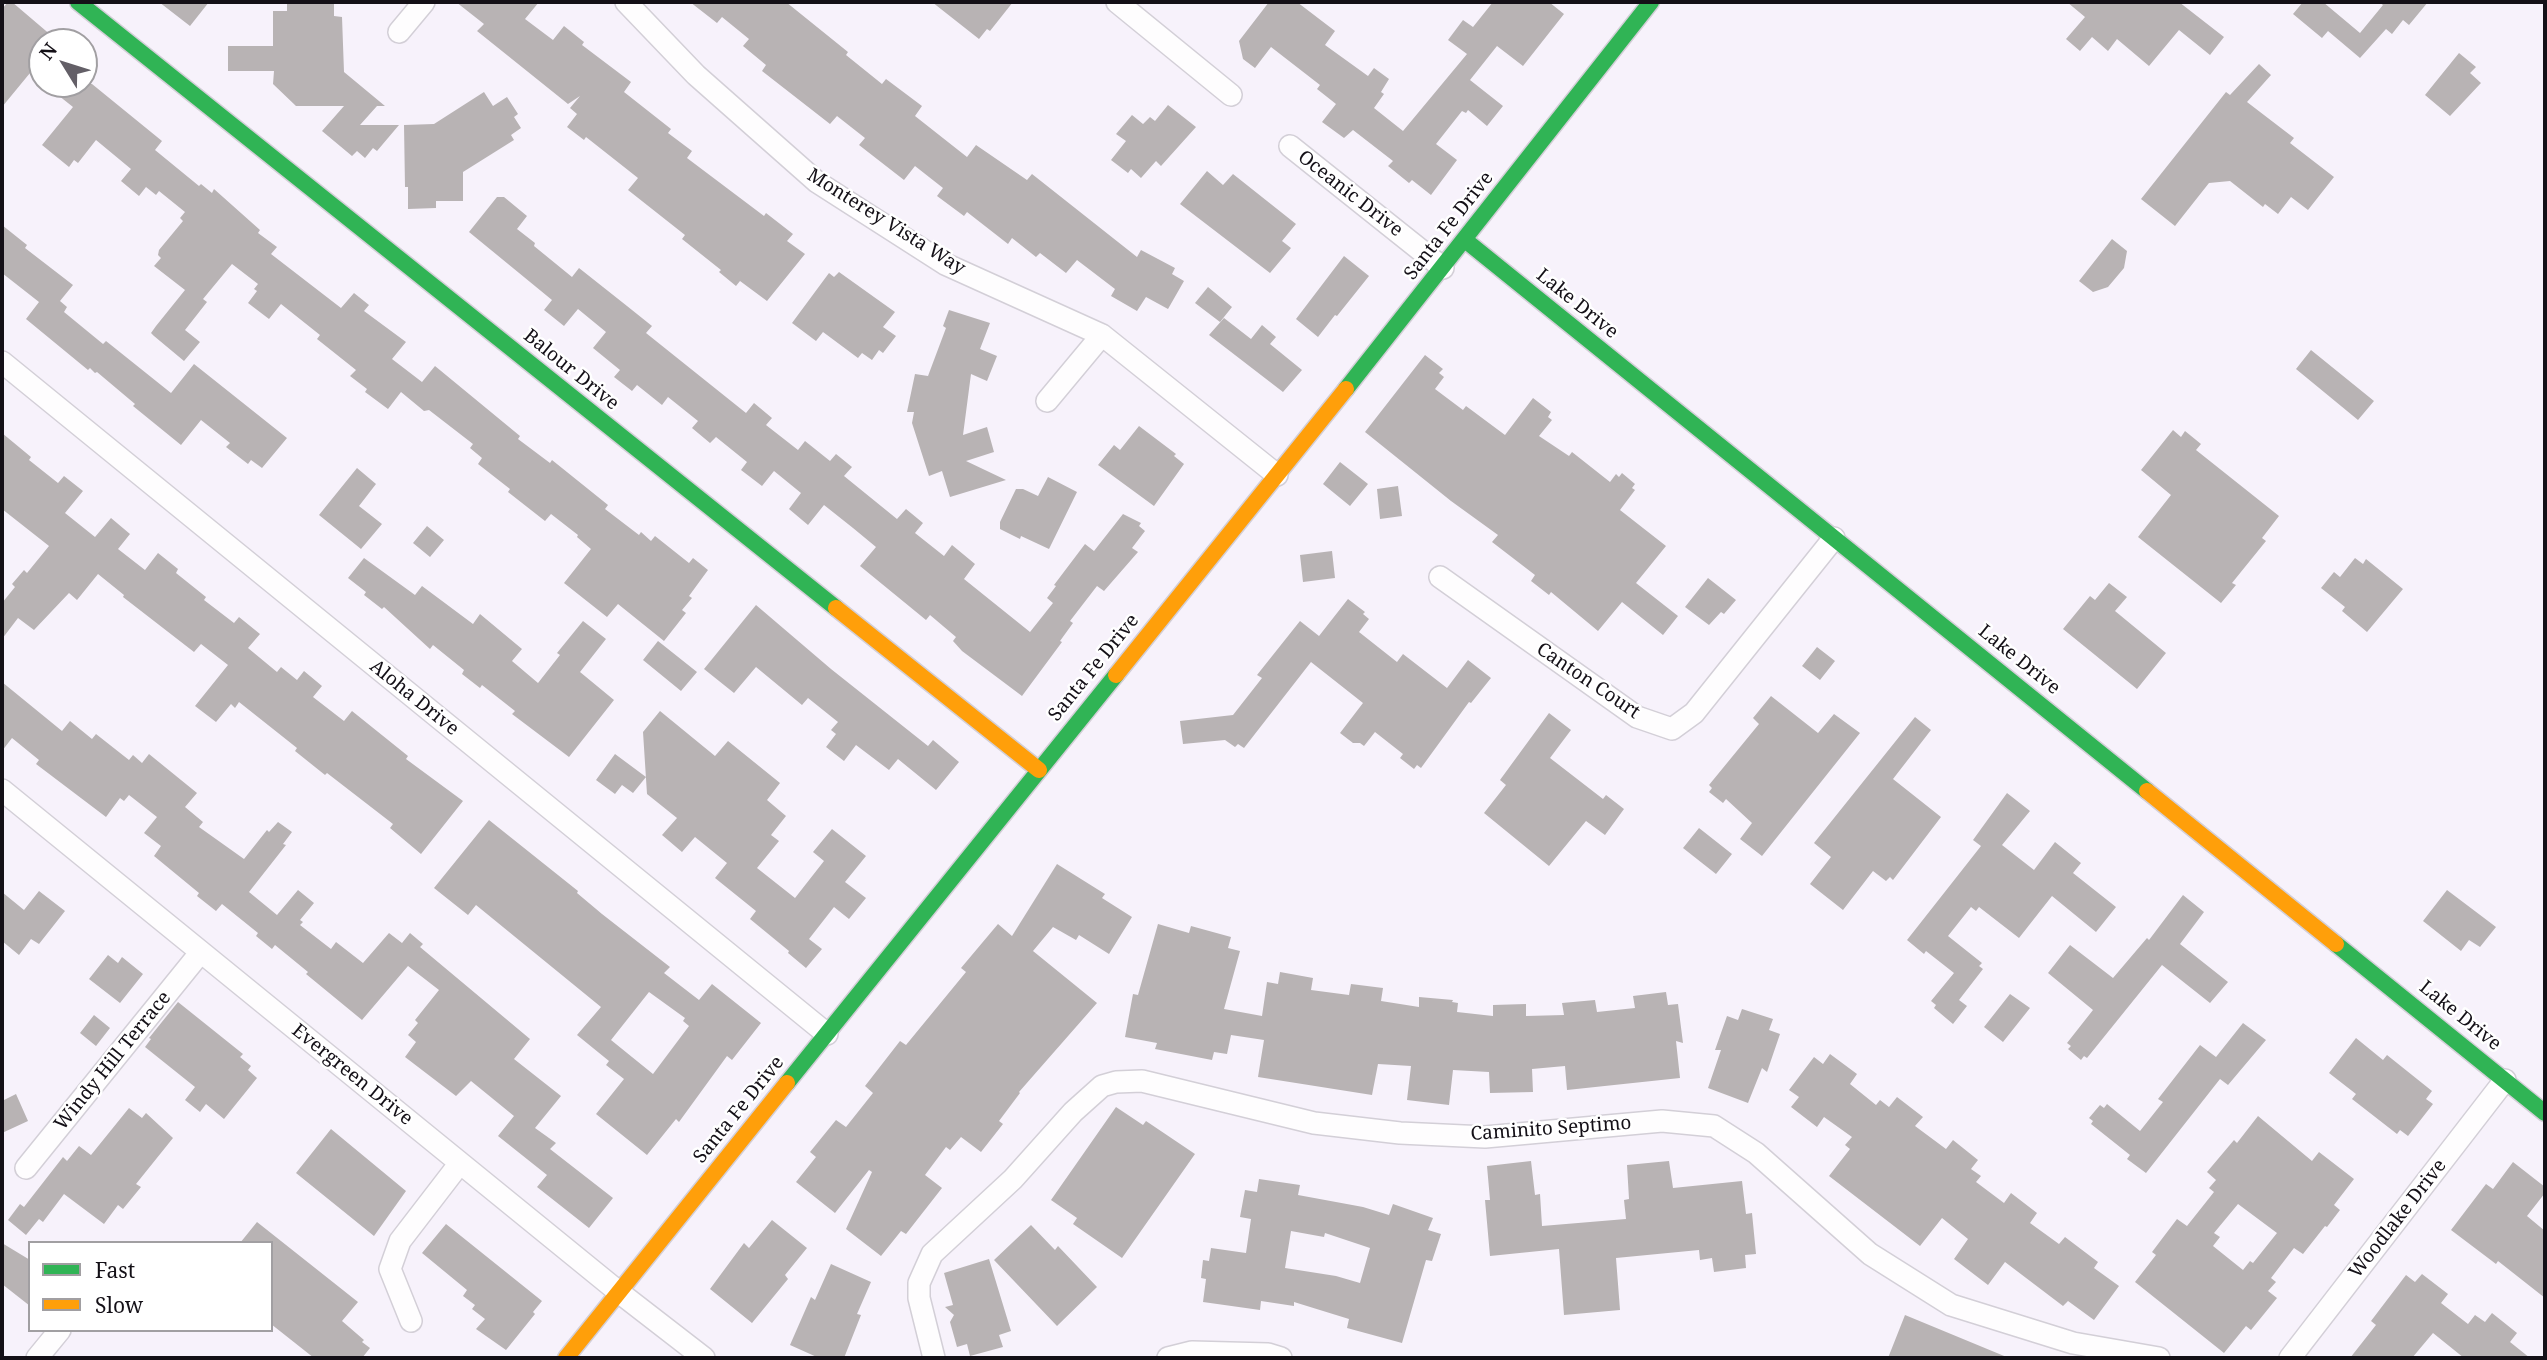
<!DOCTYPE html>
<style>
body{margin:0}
#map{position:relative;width:2547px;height:1360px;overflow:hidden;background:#f7f2fb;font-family:"Noto Serif",serif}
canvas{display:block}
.frame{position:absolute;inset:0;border:4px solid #141017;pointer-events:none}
.legend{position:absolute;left:28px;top:1241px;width:245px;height:91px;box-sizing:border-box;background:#fff;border:2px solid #a19fa2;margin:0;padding:9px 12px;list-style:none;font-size:21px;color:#141017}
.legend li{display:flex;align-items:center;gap:14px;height:35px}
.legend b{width:35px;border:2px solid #a19fa2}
.north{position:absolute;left:28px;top:28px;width:70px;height:70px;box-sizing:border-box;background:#fff;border:2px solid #a19fa2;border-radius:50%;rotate:308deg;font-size:19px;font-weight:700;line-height:28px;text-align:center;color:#141017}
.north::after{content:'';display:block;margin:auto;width:24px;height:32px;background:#635f67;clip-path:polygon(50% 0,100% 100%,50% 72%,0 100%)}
</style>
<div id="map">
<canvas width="2547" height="1360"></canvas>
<div class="frame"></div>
<ul class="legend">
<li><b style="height:9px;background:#30b455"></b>Fast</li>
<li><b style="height:9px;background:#ff9f0a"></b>Slow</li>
</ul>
<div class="north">N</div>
</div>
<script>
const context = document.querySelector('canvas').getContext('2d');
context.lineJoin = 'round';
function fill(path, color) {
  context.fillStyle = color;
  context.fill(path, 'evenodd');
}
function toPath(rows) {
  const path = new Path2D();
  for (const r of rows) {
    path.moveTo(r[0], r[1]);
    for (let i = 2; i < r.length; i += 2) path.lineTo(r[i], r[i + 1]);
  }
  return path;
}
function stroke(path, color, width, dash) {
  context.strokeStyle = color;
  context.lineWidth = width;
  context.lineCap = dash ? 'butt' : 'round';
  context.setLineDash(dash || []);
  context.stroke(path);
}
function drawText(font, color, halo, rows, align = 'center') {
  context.font = font + ' "Noto Serif",serif';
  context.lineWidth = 5;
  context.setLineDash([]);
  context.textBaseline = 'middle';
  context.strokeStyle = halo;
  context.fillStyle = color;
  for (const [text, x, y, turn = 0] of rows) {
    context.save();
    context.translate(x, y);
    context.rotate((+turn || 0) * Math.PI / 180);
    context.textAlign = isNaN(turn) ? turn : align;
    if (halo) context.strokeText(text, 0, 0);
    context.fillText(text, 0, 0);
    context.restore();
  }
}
fill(toPath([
 [8,2,12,2,59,42,42,42,42,83,30,73,2,107,2,9],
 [159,2,209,2,190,26],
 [287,2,334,2,334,16,342,17,344,72,385,106,377,106,360,125,399,125,377,151,373,148,365,158,357,151,352,156,322,131,344,106,296,106,273,84,274,71,228,71,228,46,273,46,273,11,287,11],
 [456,2,539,2,525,19,553,40,564,26,584,42,582,45,631,82,624,92,671,129,668,133,692,151,687,158,764,216,766,213,793,234,787,241,805,254,767,301,740,281,736,286,719,272,721,270,682,239,685,235,628,190,638,178,586,137,584,140,567,127,577,114,570,108,580,96,568,104,477,31,484,24],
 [690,2,786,2,848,52,846,55,882,84,886,79,922,106,915,116,967,157,976,145,1027,180,1032,174,1137,257,1141,250,1175,268,1172,274,1184,281,1168,309,1146,297,1137,311,1111,296,1115,289,1077,260,1066,273,1040,253,1036,257,1012,238,1008,244,967,212,964,216,937,196,943,188,915,166,904,180,859,145,865,138,837,116,830,124,762,71,766,65,743,46,749,39,722,17,717,23],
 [932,2,1013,2,990,31,987,29,979,39],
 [1269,2,1297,2,1335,31,1325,45,1368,76,1374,68,1389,79,1381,92,1384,94,1374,108,1403,131,1467,54,1448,40,1463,20,1473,27,1493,2,1549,2,1564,14,1523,66,1497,46,1470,80,1503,106,1487,126,1468,110,1466,113,1462,111,1436,144,1457,160,1431,195,1412,180,1409,183,1388,166,1393,161,1353,130,1344,138,1322,122,1336,104,1317,89,1320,85,1271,47,1255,68,1243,59,1239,41],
 [2067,2,2179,2,2224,37,2210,55,2179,30,2149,66,2117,39,2108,51,2092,37,2080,51,2066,39,2085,17],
 [2303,2,2323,2,2360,33,2383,5,2379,2,2428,2,2409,25,2403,20,2392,34,2386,29,2360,58,2328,31,2322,38,2293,14],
 [2459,53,2476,67,2470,73,2481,83,2450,116,2425,95],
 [2259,64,2271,75,2247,102,2294,138,2290,143,2334,177,2308,210,2291,197,2278,214,2265,204,2263,207,2230,181,2209,183,2175,226,2141,199,2226,92,2230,95],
 [44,84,92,84,162,141,155,150,199,186,201,184,212,193,214,189,260,230,258,233,277,247,271,254,341,308,354,293,369,305,364,311,406,342,392,359,422,382,435,366,520,436,518,439,550,463,552,460,608,505,605,509,639,535,641,532,651,541,655,536,689,563,693,558,708,570,689,596,692,598,682,610,686,613,664,641,618,604,607,617,564,583,591,549,577,537,578,535,551,514,545,521,508,492,510,489,478,464,482,458,470,448,473,444,429,410,424,411,401,392,388,409,365,392,367,389,350,376,356,370,317,339,320,335,281,304,269,319,248,303,257,291,254,289,258,284,232,264,203,299,207,302,185,330,200,342,184,361,154,336,151,333,156,326,185,290,154,266,161,258,158,255,159,250,183,221,180,218,185,212,159,191,156,195,146,187,139,196,121,181,131,169,96,140,78,163,74,160,69,167,42,145,73,107],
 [484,92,493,106,507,97,518,114,514,117,521,128,511,135,514,140,463,172,463,201,436,201,436,208,408,209,408,187,405,187,404,125,434,124],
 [1168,105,1196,127,1161,166,1156,161,1141,178,1131,169,1128,173,1111,160,1126,141,1116,134,1132,115,1143,124,1150,117,1155,121],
 [1207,171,1223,185,1233,174,1296,224,1282,241,1291,248,1270,273,1180,204],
 [497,197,504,197,527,216,517,229,535,243,534,246,572,277,579,268,627,306,652,326,646,333,746,413,754,403,772,418,766,425,798,450,805,441,830,461,836,454,852,467,844,476,897,519,906,509,923,523,915,533,944,556,952,545,975,564,964,579,1030,632,1053,603,1047,598,1056,586,1054,585,1085,544,1094,551,1123,514,1141,523,1139,526,1145,531,1132,548,1138,552,1104,591,1097,586,1070,621,1073,623,1060,641,1062,642,1022,696,962,651,953,641,956,637,930,615,926,620,860,566,876,547,853,528,824,505,808,525,789,509,801,493,774,471,762,486,741,470,747,462,716,437,710,443,692,428,698,421,668,397,662,405,637,385,632,391,614,377,620,370,593,348,606,332,578,309,564,326,544,310,552,300,469,232],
 [2,225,27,245,25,248,73,285,60,301,67,307,64,312,103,344,106,341,171,393,194,364,287,438,262,468,251,460,248,464,226,447,230,443,201,420,181,445,133,406,135,404,97,372,95,373,90,368,88,370,26,319,39,302,2,273],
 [2112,239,2127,251,2124,268,2108,287,2093,292,2079,281],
 [1344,256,1369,276,1337,316,1335,315,1318,337,1296,319],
 [839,272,895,312,883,327,896,336,883,353,879,350,872,360,862,353,858,358,823,332,816,341,792,323,829,273,834,277],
 [1208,287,1232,307,1220,322,1195,303],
 [949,310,990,323,980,349,997,356,987,381,971,374,963,435,987,427,994,452,966,461,1006,480,950,497,942,471,929,476,912,423,914,412,907,412,915,374,928,376,946,328,943,326],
 [1224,318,1251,339,1262,325,1276,337,1270,344,1302,370,1283,392,1209,335],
 [2311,350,2374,401,2358,420,2296,369],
 [1425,355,1443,369,1439,373,1444,377,1435,389,1463,410,1466,406,1505,435,1533,398,1551,412,1548,417,1552,420,1539,436,1569,456,1572,452,1610,482,1616,474,1619,477,1622,473,1635,484,1632,488,1635,490,1620,510,1666,546,1636,583,1678,616,1663,635,1622,602,1598,631,1551,592,1549,595,1531,581,1535,575,1492,542,1498,535,1451,501,1365,432],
 [1139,426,1176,454,1174,456,1184,464,1154,506,1098,465,1114,445,1120,450],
 [2173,430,2181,437,2185,431,2201,444,2196,450,2279,516,2262,538,2266,541,2232,583,2236,585,2221,603,2138,537,2171,495,2141,470],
 [2,433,31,457,29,460,58,483,64,476,83,491,65,513,95,537,111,518,130,534,118,549,145,570,158,553,178,569,176,573,206,597,204,600,234,623,239,617,260,634,248,648,277,672,281,667,297,680,304,671,322,686,313,697,344,721,352,711,408,756,406,759,463,801,421,854,390,828,393,824,327,773,325,775,295,751,297,748,239,702,235,708,231,704,216,722,195,706,228,665,201,644,194,652,123,597,124,595,98,574,77,600,69,593,34,630,18,618,2,639,2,603,15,587,12,584,24,570,27,573,49,546,2,509],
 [1340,462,1368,484,1350,506,1323,484],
 [357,468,376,484,359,506,382,524,361,549,319,515],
 [1048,477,1077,492,1049,549,1021,536,1020,539,1000,529,1000,522,1016,489,1023,489,1038,496],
 [1398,486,1402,516,1380,519,1377,489],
 [427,526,444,540,430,557,413,543],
 [1332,551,1335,578,1303,582,1300,555],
 [364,558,415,595,422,586,473,624,480,614,522,649,512,661,538,683,560,655,557,653,583,621,606,639,580,672,614,700,569,757,512,714,515,711,482,685,480,688,462,674,464,670,433,645,430,649,384,607,382,609,364,595,366,592,348,578],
 [2355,558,2363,564,2366,559,2403,589,2367,632,2342,611,2345,607,2321,588,2334,572,2340,577],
 [1708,578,1736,600,1724,614,1721,612,1709,625,1685,607],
 [2109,583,2127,597,2115,611,2166,653,2137,689,2063,629,2090,596,2095,600],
 [1348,599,1365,612,1363,614,1369,619,1359,632,1397,662,1403,654,1447,688,1468,660,1491,678,1471,703,1469,702,1421,768,1417,765,1414,769,1400,758,1403,754,1375,732,1364,746,1360,743,1353,743,1340,733,1363,703,1311,662,1244,748,1238,744,1235,747,1225,740,1183,744,1180,721,1233,715,1262,678,1257,675,1300,621,1319,636],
 [756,605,831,669,928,746,933,740,959,762,936,790,898,759,889,770,856,745,844,761,826,747,836,734,831,730,838,722,808,698,802,705,756,667,734,693,704,669],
 [658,641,697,672,681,691,643,660],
 [1817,647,1835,661,1820,680,1802,666],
 [2,682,62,731,70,721,92,739,96,734,129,760,133,755,142,763,149,754,197,793,185,807,203,822,199,827,244,859,267,830,269,832,278,822,292,832,283,844,286,845,249,892,277,915,298,890,314,903,300,920,303,922,300,925,331,949,336,942,363,963,389,933,402,943,410,933,423,944,420,947,530,1039,514,1059,561,1096,535,1128,556,1143,550,1149,613,1198,589,1228,537,1187,547,1175,498,1136,514,1116,471,1081,456,1096,405,1057,416,1042,408,1035,418,1023,415,1020,439,990,408,966,362,1020,306,974,308,972,275,945,272,949,256,936,258,933,222,904,216,911,197,896,199,893,154,856,161,846,144,833,157,817,129,795,124,801,120,798,106,817,36,764,39,760,12,738,2,751],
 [1771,696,1818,733,1834,714,1860,733,1762,856,1740,839,1752,823,1726,799,1723,803,1709,792,1712,788,1709,785,1759,724,1753,718],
 [660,711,715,756,728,741,780,783,767,800,786,816,771,835,779,841,757,868,795,898,824,861,813,852,832,829,866,856,845,882,866,898,849,919,834,907,809,939,822,949,806,968,788,953,789,951,750,919,756,911,715,878,727,863,695,837,682,852,662,835,677,818,647,794,643,732],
 [1549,713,1571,730,1550,758,1603,799,1606,795,1624,809,1605,835,1586,821,1549,866,1484,813,1506,785,1500,780],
 [1915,717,1931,730,1893,779,1941,817,1893,880,1890,877,1886,881,1873,871,1843,910,1810,884,1831,857,1814,843],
 [615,754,646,777,633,793,622,785,615,794,596,780],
 [2007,793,2030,811,2002,845,2034,870,2055,842,2081,863,2073,873,2116,907,2096,932,2052,896,2019,938,1979,907,1976,911,1971,907,1948,936,1982,963,1979,966,1983,969,1959,1000,1967,1006,1953,1024,1934,1008,1936,1005,1931,1001,1954,973,1926,951,1924,954,1907,940,1981,846,1973,840],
 [489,820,578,891,577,893,602,914,670,967,664,973,699,1000,712,984,761,1023,732,1060,727,1056,679,1122,676,1119,647,1155,596,1114,624,1079,606,1065,609,1061,577,1035,601,1007,476,905,468,915,434,888],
 [649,992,685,1018,683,1021,689,1026,653,1074,611,1040],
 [1699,828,1732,854,1716,874,1683,848],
 [1057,864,1105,894,1102,898,1132,917,1109,954,1079,935,1076,940,1053,927,1033,951,1097,1003,1019,1092,1020,1093,999,1121,1003,1124,981,1152,961,1137,950,1150,946,1147,925,1175,942,1188,906,1234,901,1231,881,1256,846,1229,872,1172,869,1170,835,1213,796,1182,816,1157,810,1152,836,1120,846,1127,873,1093,865,1086,900,1041,906,1045,966,972,961,968,998,924,1012,936],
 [2447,890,2496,927,2480,947,2469,940,2461,951,2423,921],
 [39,891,65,911,39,944,31,939,19,955,2,941,2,892,24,910],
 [2183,895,2204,912,2180,944,2228,982,2210,1003,2162,965,2087,1058,2084,1056,2081,1060,2068,1049,2071,1046,2067,1043,2093,1010,2048,973,2070,945,2113,978,2147,938,2149,940],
 [1158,924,1189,933,1191,926,1231,937,1228,948,1240,951,1224,1009,1262,1016,1267,982,1278,984,1280,972,1313,978,1311,990,1349,995,1351,984,1383,988,1381,1001,1419,1007,1419,997,1453,1000,1452,1002,1458,1003,1457,1012,1493,1016,1493,1005,1526,1004,1526,1016,1564,1015,1562,1003,1595,1000,1597,1012,1635,1008,1633,996,1666,992,1668,1005,1678,1004,1683,1043,1676,1041,1680,1078,1567,1090,1565,1066,1532,1069,1533,1092,1490,1093,1489,1072,1453,1070,1449,1105,1407,1100,1411,1066,1378,1064,1372,1095,1258,1077,1264,1040,1231,1035,1227,1054,1214,1052,1212,1060,1155,1049,1157,1043,1125,1037,1133,994,1138,995],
 [108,955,118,963,122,957,143,974,120,1003,89,979],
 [2010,994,2030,1008,2003,1042,1984,1027],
 [178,1002,243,1054,240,1057,251,1066,248,1070,257,1078,224,1119,206,1104,200,1112,185,1100,195,1087,145,1047,151,1039,149,1038],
 [1742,1009,1773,1019,1769,1030,1780,1034,1767,1072,1762,1068,1748,1103,1708,1088,1721,1050,1715,1050,1727,1016,1738,1020],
 [94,1015,110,1028,96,1046,80,1033],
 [2243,1023,2266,1040,2228,1085,2220,1079,2146,1173,2127,1159,2130,1155,2091,1124,2093,1121,2089,1118,2100,1105,2104,1108,2107,1104,2140,1131,2163,1102,2158,1099,2200,1045,2216,1057],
 [2356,1038,2383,1060,2387,1055,2432,1091,2426,1099,2433,1104,2408,1136,2400,1130,2397,1134,2352,1099,2356,1094,2329,1073],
 [1830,1054,1857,1074,1850,1084,1876,1105,1880,1100,1889,1107,1897,1097,1923,1117,1915,1126,1946,1149,1953,1140,1978,1160,1971,1169,1981,1176,1976,1182,2004,1203,2011,1193,2037,1213,2030,1223,2059,1244,2065,1237,2098,1262,2094,1268,2119,1286,2094,1320,2068,1301,2063,1306,2005,1262,1988,1285,1954,1259,1968,1239,1942,1218,1920,1246,1829,1176,1850,1149,1845,1145,1852,1137,1824,1117,1817,1127,1791,1107,1799,1097,1789,1090,1814,1057,1823,1064],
 [16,1094,28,1121,2,1133,2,1101],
 [1116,1107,1143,1125,1146,1121,1195,1154,1122,1258,1073,1224,1077,1218,1051,1200],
 [129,1108,142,1118,146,1113,173,1138,136,1184,141,1187,123,1209,118,1205,104,1224,64,1194,43,1222,39,1219,26,1235,8,1220,20,1204,24,1207,63,1157,67,1161,79,1146,91,1155],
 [2258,1116,2312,1161,2319,1152,2354,1179,2334,1205,2340,1210,2327,1227,2325,1226,2303,1254,2294,1248,2271,1278,2276,1282,2268,1291,2277,1298,2251,1330,2246,1326,2224,1353,2135,1282,2156,1255,2152,1252,2177,1219,2187,1226,2214,1192,2209,1188,2216,1180,2207,1172,2234,1140,2237,1143],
 [2238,1204,2277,1233,2253,1263,2250,1261,2243,1270,2213,1246,2220,1237,2214,1233],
 [331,1129,406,1191,374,1236,296,1173],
 [1531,1161,1535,1195,1540,1194,1542,1226,1626,1219,1624,1200,1629,1199,1627,1165,1669,1161,1673,1188,1742,1181,1746,1214,1752,1213,1756,1254,1745,1255,1746,1268,1714,1272,1712,1258,1700,1260,1699,1250,1616,1258,1620,1310,1564,1315,1559,1249,1490,1256,1485,1200,1490,1200,1487,1166],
 [2513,1162,2545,1187,2545,1193,2527,1216,2545,1231,2545,1298,2498,1261,2496,1264,2451,1230,2486,1184,2493,1189],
 [1259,1179,1300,1185,1298,1195,1363,1207,1389,1215,1393,1204,1433,1218,1428,1230,1441,1234,1432,1261,1426,1260,1402,1343,1347,1328,1349,1319,1294,1302,1294,1306,1261,1301,1260,1310,1203,1302,1206,1279,1201,1278,1203,1260,1209,1261,1211,1248,1246,1253,1251,1219,1240,1217,1245,1190,1257,1192],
 [1291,1231,1324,1237,1325,1233,1370,1248,1360,1283,1336,1276,1285,1268],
 [772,1220,807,1248,785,1275,788,1279,752,1323,710,1289,744,1243,749,1248],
 [257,1222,358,1302,342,1321,364,1340,362,1342,370,1348,362,1358,314,1358,271,1324,271,1243,240,1243],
 [446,1224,542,1301,533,1312,535,1314,506,1350,476,1329,485,1319,472,1309,475,1305,463,1296,467,1290,422,1253],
 [1031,1225,1055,1250,1058,1246,1097,1287,1057,1326,994,1260],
 [2,1243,30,1260,30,1306,2,1284],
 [989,1259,1011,1331,999,1335,1003,1347,970,1356,967,1344,957,1347,950,1322,954,1315,945,1307,953,1305,944,1273],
 [831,1264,871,1282,857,1314,861,1315,844,1358,819,1358,790,1345,811,1297,815,1300],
 [2422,1274,2448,1294,2441,1303,2468,1324,2475,1315,2485,1322,2492,1313,2517,1333,2510,1342,2530,1358,2464,1358,2433,1333,2412,1358,2350,1358,2376,1325,2371,1321,2406,1275,2415,1282],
 [1905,1315,2009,1358,1888,1358]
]), '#b8b3b4');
const street = toPath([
 [626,2,696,75,817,182,945,264,1102,335,1277,475],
 [1117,2,1231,95],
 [399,32,424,2],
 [1290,146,1443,268],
 [2,362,827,1034],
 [1047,401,1102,335],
 [1440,577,1637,717,1672,729,1694,713,1834,538],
 [2,790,620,1293,704,1358],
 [26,1168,200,953],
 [411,1321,390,1269,400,1241,460,1163],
 [37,1358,60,1330],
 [934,1358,919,1298,919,1283,932,1254,1013,1179,1073,1112,1102,1086,1116,1082,1142,1081,1314,1123,1400,1133,1485,1137,1662,1121,1714,1126,1756,1153,1870,1254,1951,1305,2073,1343,2159,1358],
 [1168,1358,1192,1352,1268,1354,1281,1358],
 [2290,1358,2505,1080]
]);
const fast = toPath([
 [78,2,836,608],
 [1465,240,2147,791],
 [1346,389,1651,2],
 [2336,944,2545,1113],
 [787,1083,1116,675]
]);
const slow = toPath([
 [836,608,1039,770],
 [1116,675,1346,389],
 [2147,791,2336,944],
 [566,1358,787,1083]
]);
stroke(street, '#d3cfd7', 24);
stroke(fast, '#d3cfd7', 19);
stroke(slow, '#d3cfd7', 19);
stroke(street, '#fefdfe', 21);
stroke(fast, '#30b455', 16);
stroke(slow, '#ff9f0a', 16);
drawText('19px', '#141017', '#fff', [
 ["Oceanic Drive",1350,194,38],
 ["Monterey Vista Way",886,222,32],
 ["Santa Fe Drive",1449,226,-52],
 ["Lake Drive",1577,304,39],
 ["Balour Drive",571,370,39],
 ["Lake Drive",2019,660,39],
 ["Santa Fe Drive",1094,668,-51],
 ["Canton Court",1588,681,34],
 ["Aloha Drive",414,698,39],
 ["Lake Drive",2460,1016,39],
 ["Windy Hill Terrace",113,1061,-51],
 ["Evergreen Drive",352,1075,39],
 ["Santa Fe Drive",739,1110,-51],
 ["Caminito Septimo",1551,1129,-4],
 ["Woodlake Drive",2398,1219,-52]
]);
</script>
